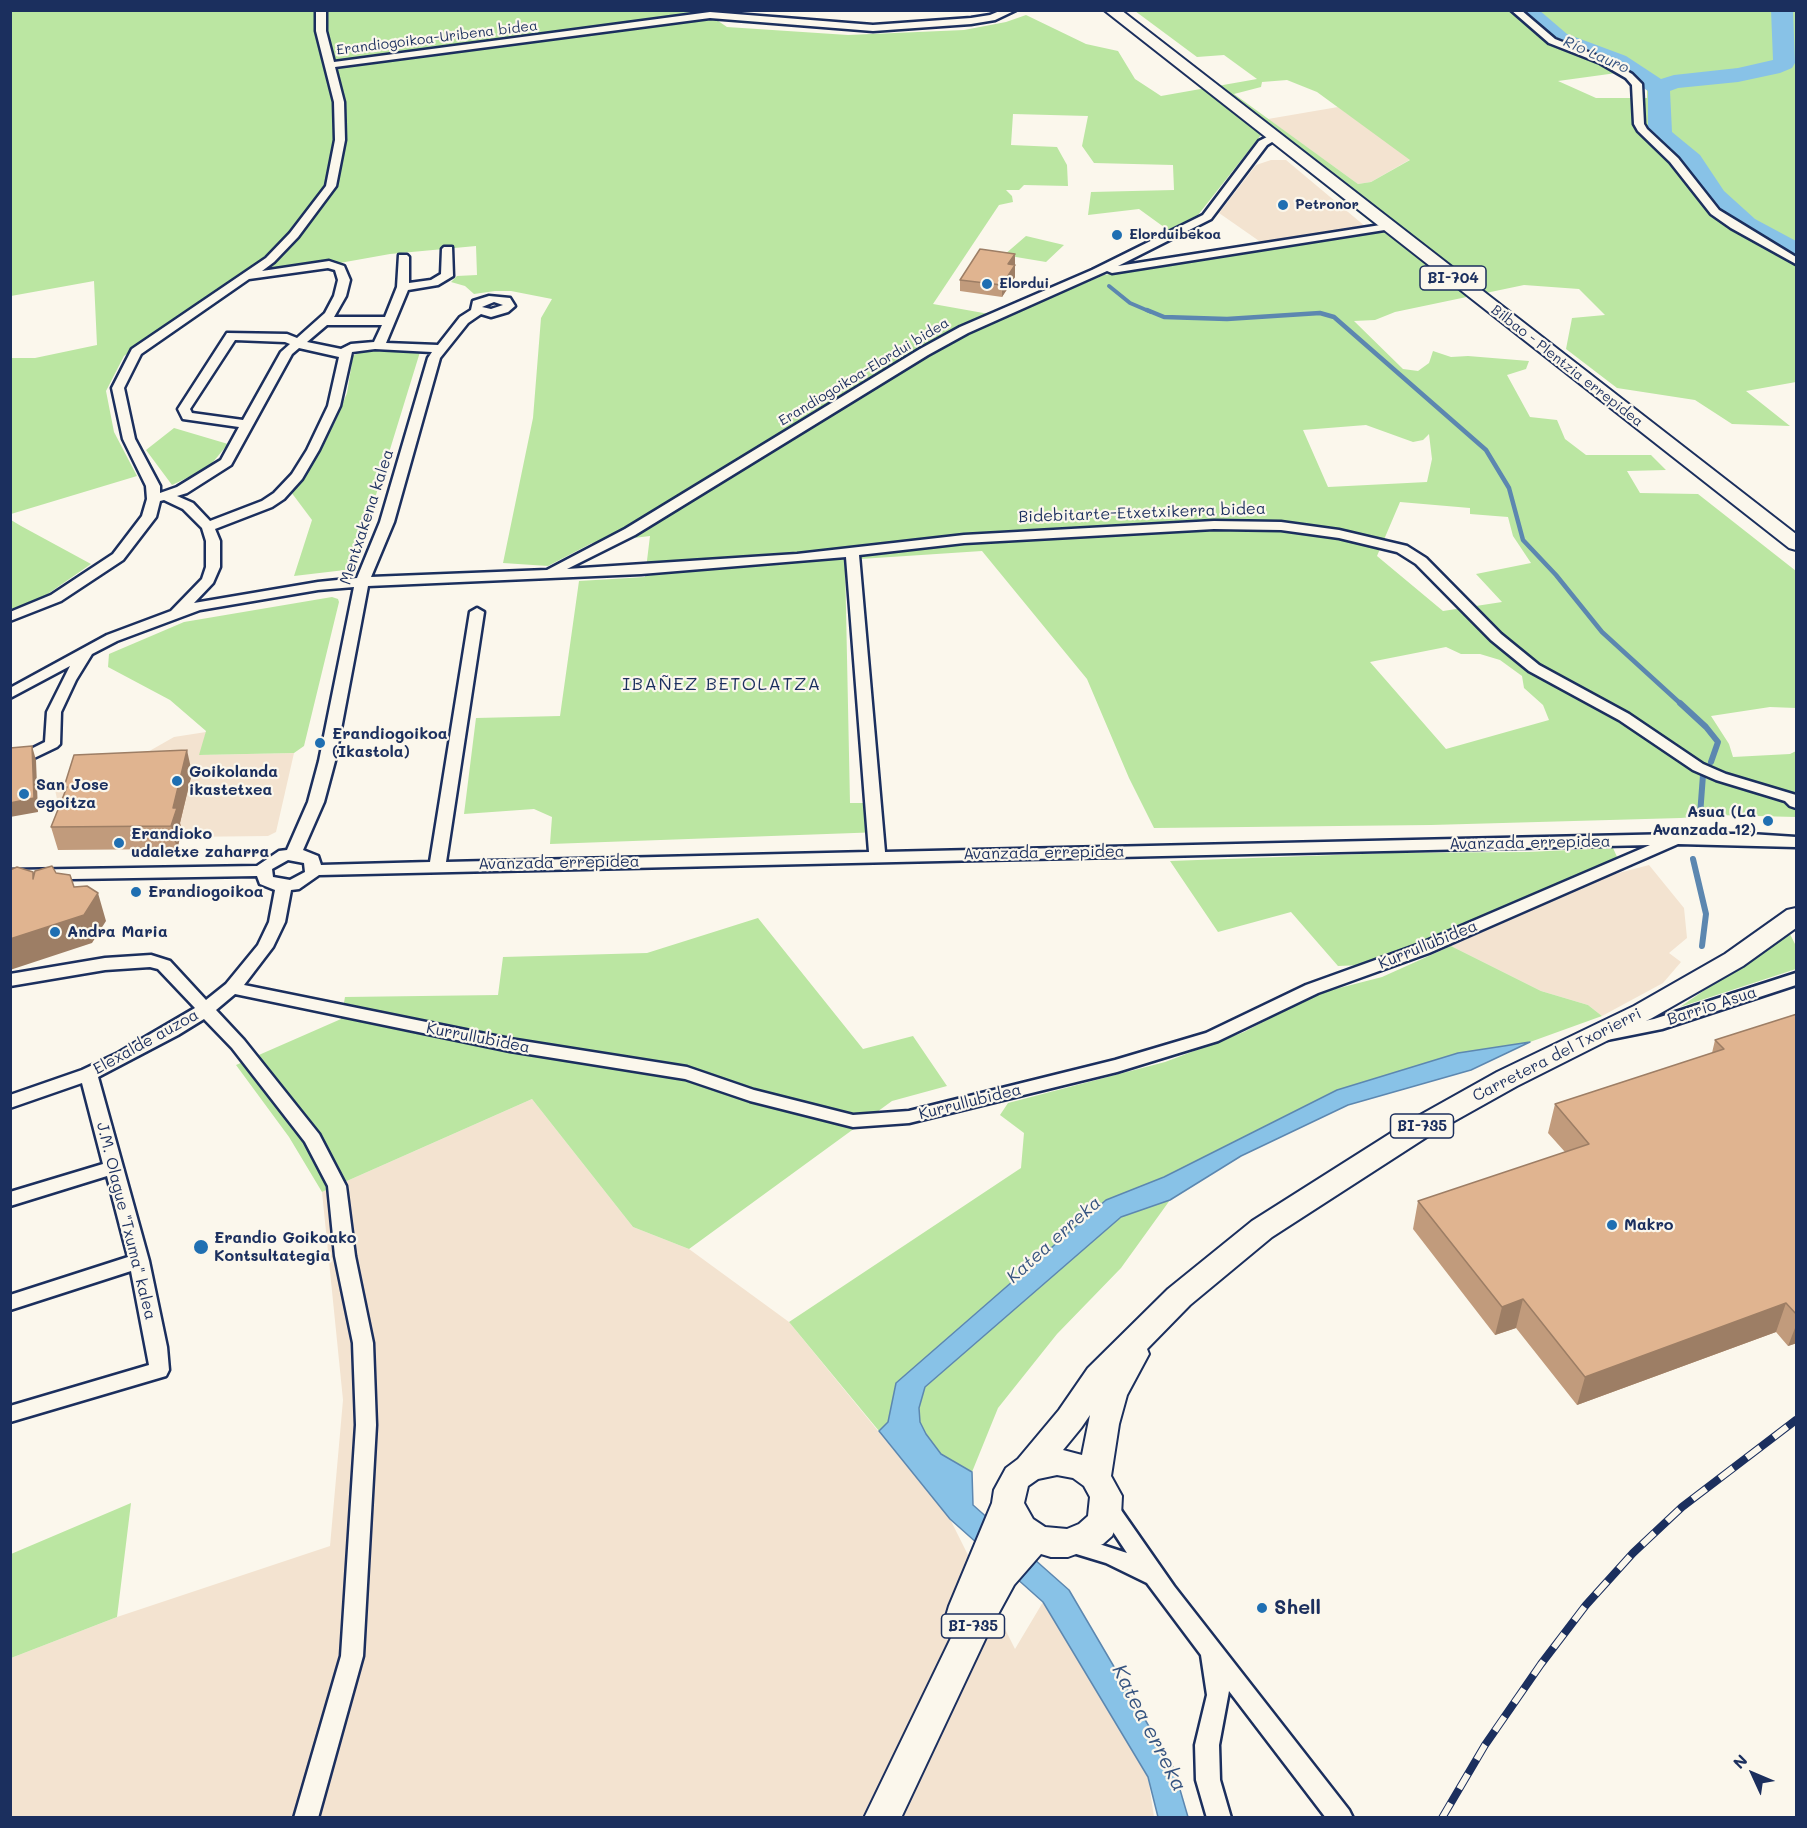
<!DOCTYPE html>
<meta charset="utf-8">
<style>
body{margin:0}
#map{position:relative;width:1807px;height:1828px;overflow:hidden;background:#fbf7ec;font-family:Mali,sans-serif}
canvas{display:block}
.frame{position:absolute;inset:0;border:12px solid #1b2f5e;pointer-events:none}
.north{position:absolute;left:1723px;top:1744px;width:60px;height:60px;-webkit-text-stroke:4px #fbf7ec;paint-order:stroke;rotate:314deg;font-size:16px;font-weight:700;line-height:24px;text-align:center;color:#1b2f5e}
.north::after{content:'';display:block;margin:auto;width:21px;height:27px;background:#1b2f5e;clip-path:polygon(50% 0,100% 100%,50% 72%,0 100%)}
</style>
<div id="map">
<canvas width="1807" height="1828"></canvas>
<div class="frame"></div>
<div class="north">N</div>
</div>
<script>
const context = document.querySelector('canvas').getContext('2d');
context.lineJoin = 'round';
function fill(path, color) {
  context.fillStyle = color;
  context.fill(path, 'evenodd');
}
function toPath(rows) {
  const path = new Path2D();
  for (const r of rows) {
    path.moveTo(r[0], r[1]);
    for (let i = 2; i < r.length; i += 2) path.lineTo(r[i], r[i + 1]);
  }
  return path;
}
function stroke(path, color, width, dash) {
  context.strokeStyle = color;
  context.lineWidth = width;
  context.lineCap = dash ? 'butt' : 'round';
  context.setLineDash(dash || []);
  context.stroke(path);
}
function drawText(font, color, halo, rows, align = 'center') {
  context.font = font + ' Mali,sans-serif';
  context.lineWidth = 4.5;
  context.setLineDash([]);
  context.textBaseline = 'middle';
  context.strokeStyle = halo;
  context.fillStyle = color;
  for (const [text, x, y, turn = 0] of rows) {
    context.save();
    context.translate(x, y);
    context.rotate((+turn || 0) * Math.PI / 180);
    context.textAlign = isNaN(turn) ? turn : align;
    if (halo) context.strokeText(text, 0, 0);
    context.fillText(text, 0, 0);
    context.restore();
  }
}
fill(toPath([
 [1338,107,1411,159,1371,182,1358,184,1268,119],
 [1271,160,1286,160,1366,227,1262,243,1219,213,1256,165],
 [206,732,200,755,294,753,276,832,268,836,181,837,182,831,64,832,54,785,109,774,174,737],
 [1649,865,1684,908,1687,938,1669,953,1681,962,1663,983,1602,1016,1588,1005,1541,991,1451,946,1611,875],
 [532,1099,633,1227,689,1249,789,1322,950,1519,1015,1649,1043,1602,1148,1777,1154,1817,11,1818,11,1658,117,1617,330,1546,343,1400,322,1192]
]), '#f3e3d0');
fill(toPath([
 [702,10,727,27,848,35,964,30,1006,22,1026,15,1086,44,1118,51,1135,79,1161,96,1257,79,1224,55,1197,57,1135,11,1796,11,1796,382,1746,391,1790,426,1732,424,1695,400,1617,388,1566,349,1572,318,1605,315,1579,289,1524,285,1395,312,1375,320,1354,321,1403,369,1418,371,1429,363,1433,351,1451,357,1468,356,1529,361,1526,369,1507,375,1530,417,1557,420,1565,439,1586,455,1651,455,1666,470,1627,471,1640,493,1698,494,1796,571,1796,708,1770,707,1711,716,1729,744,1733,757,1790,754,1796,751,1796,817,1716,815,1681,818,1431,825,1154,828,1129,778,1087,679,982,551,845,560,850,803,882,803,882,832,550,844,552,817,534,809,464,814,476,718,560,716,579,581,645,577,650,536,592,543,548,566,503,563,533,418,541,318,552,299,511,291,495,291,474,294,465,286,451,282,457,276,477,275,476,246,390,254,228,283,124,356,106,391,114,432,137,476,11,514,11,358,35,358,97,345,94,281,11,296,10,11],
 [1631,71,1647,90,1647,98,1596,98,1558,81],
 [1287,80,1317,92,1410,160,1371,182,1358,184,1234,94,1261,87,1262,82],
 [1013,114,1088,116,1082,146,1094,163,1173,165,1174,190,1091,192,1088,215,1139,209,1168,230,1198,215,1261,135,1382,231,1104,275,1006,317,933,304,999,205,1013,202,1012,196,1006,190,1019,190,1024,185,1068,186,1067,165,1057,147,1011,145],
 [1366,425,1413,442,1423,440,1429,434,1432,459,1427,482,1328,487,1303,430],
 [1400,502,1470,508,1470,514,1508,517,1513,536,1531,563,1476,574,1502,602,1443,611,1377,556],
 [1446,647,1461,654,1480,654,1500,660,1522,676,1524,688,1543,705,1549,720,1446,749,1370,662],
 [1026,236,1064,245,1046,262,1004,255],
 [361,351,420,352,355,563,345,570,294,576,312,520,291,492,315,459,335,422,347,393,353,356],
 [174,428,228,444,208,468,172,485,146,450],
 [11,520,21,526,91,564,39,600,11,609],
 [332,597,338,599,339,602,304,746,294,753,199,755,206,731,170,700,108,667,109,654,184,622],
 [1613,848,1618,859,1422,944,1362,965,1338,966,1291,912,1218,932,1170,861,1390,853,1527,852],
 [758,918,863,1049,913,1036,947,1086,892,1101,689,1249,633,1227,532,1099,322,1192,289,1137,236,1065,341,1019,345,997,498,995,503,957,647,953],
 [1789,932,1796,946,1796,969,1680,1007],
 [1451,946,1541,991,1588,1005,1602,1016,1530,1042,1458,1053,1337,1090,1164,1177,1106,1200,896,1383,888,1422,879,1431,789,1322,1021,1168,1024,1133,1000,1115,1008,1103,1165,1062,1244,1032,1316,994,1382,977],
 [1170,1200,1121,1268,1057,1334,998,1408,972,1472,941,1454,926,1434,920,1422,919,1408,925,1387,1121,1217],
 [131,1503,117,1617,11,1658,11,1554]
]), '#bbe6a2');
const water = toPath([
 [1530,1042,1471,1070,1348,1105,1241,1156,1170,1200,1121,1217,925,1387,919,1408,920,1422,926,1434,941,1454,972,1472,973,1505,1069,1590,1174,1769,1188,1817,1158,1817,1148,1777,1043,1602,950,1519,879,1431,888,1422,896,1383,1106,1200,1164,1177,1337,1090,1458,1053,1530,1042]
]);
fill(water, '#88c2e7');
stroke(water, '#5c87b0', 1.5);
stroke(toPath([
 [1109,286,1130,303,1151,312]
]), '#5c87b0', 4);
stroke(toPath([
 [1147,310,1164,317,1227,319,1320,313,1334,317,1486,450,1509,488,1523,540,1556,575,1602,632,1682,705]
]), '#5c87b0', 4.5);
stroke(toPath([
 [1680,703,1706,727,1718,742,1711,762],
 [1700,815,1703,775],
 [1693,859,1706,914,1702,946]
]), '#5c87b0', 6);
fill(toPath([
 [1516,10,1539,10,1567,34,1626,56,1661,79,1674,75,1738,68,1773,60,1771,10,1793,10,1795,63,1792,68,1780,73,1738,82,1678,88,1670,91,1672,132,1700,155,1724,191,1755,219,1796,241,1796,259,1787,256,1737,229,1706,201,1683,165,1648,134,1648,91,1610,66,1551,44,1516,10]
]), '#88c2e7');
const minor = toPath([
 [316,10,326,10,326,31,334,62,710,12,873,25,971,18,990,15,1002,10,1016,10,995,20,971,24,873,31,710,18,335,67,344,102,345,140,336,186,298,237,274,262,262,271,329,261,344,266,350,280,346,296,334,317,385,317,397,287,399,255,407,255,409,257,409,283,431,280,441,274,442,249,444,247,452,247,453,276,438,285,408,290,386,343,438,345,460,317,471,310,473,301,489,296,510,298,515,306,508,312,491,317,481,314,468,323,440,358,394,522,371,577,547,570,625,529,920,349,960,327,1092,270,1203,215,1259,141,1273,134,1277,135,1277,139,1267,145,1211,219,1118,266,1387,224,1393,227,1391,229,1112,273,1107,271,968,333,928,355,635,535,567,569,797,554,964,535,1214,521,1281,522,1339,530,1407,546,1426,558,1501,634,1539,665,1629,714,1703,764,1726,774,1796,795,1796,808,1790,806,1785,801,1716,780,1693,770,1619,720,1529,671,1491,640,1416,564,1397,552,1339,538,1281,530,1214,529,964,543,859,555,885,852,1676,834,1750,834,1796,837,1796,847,1678,844,1429,953,1318,993,1218,1041,1117,1072,909,1123,853,1127,750,1101,685,1079,510,1051,235,994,216,1010,244,1040,319,1134,346,1186,355,1256,373,1343,376,1425,363,1656,318,1818,294,1818,341,1656,356,1425,353,1343,335,1256,328,1186,305,1142,232,1048,204,1019,178,1035,98,1077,149,1261,167,1347,169,1370,166,1376,10,1422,10,1406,149,1365,131,1271,10,1310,10,1295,128,1257,107,1176,10,1206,10,1192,103,1164,82,1083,10,1108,10,1095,82,1070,118,1053,195,1008,158,969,150,967,105,970,10,986,10,974,105,958,151,955,170,961,206,1000,226,984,258,945,269,922,275,890,260,884,257,876,10,880,10,870,257,866,279,851,287,850,308,802,319,761,354,587,318,590,200,610,117,641,92,654,76,680,61,712,60,744,57,747,32,759,10,760,10,750,29,750,45,742,47,712,70,666,10,698,10,688,107,635,171,611,202,579,206,567,206,541,202,528,183,509,164,500,160,501,156,517,123,560,61,601,10,621,10,612,51,595,113,554,142,516,147,499,146,486,123,439,112,388,132,349,266,258,290,233,326,186,335,140,334,102,316,31,316,10],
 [328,268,335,270,338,280,334,296,325,313,297,338,287,334,227,333,178,409,183,419,239,427,221,460,177,487,160,493,160,486,135,439,124,388,141,354,249,279,328,268],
 [494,302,503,305,491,309,482,307,494,302],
 [327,325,382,325,374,342,351,344,341,349,307,342,327,325],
 [235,340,285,342,290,344,281,352,243,420,192,413,190,409,235,340],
 [299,348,339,357,328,406,307,450,292,474,274,493,262,501,210,521,193,503,177,496,187,493,231,465,292,354,299,348],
 [375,349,432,352,428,358,380,522,357,578,318,582,194,603,213,583,220,567,220,541,215,529,272,507,284,499,302,479,319,450,340,406,352,352,375,349],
 [846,557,869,852,446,862,484,612,477,608,470,612,430,862,321,865,318,856,303,850,324,802,335,761,368,586,641,574,846,557],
 [1650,845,1417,945,1306,985,1206,1033,1115,1060,909,1111,853,1115,754,1090,687,1067,510,1039,244,985,273,947,285,922,291,890,299,889,319,875,1650,845],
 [288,860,304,863,305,872,290,880,273,877,272,869,288,860],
 [1511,10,1521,10,1555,39,1606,59,1632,74,1642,84,1644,124,1647,129,1678,158,1719,210,1796,257,1796,264,1731,228,1711,214,1670,162,1638,131,1634,124,1632,85,1626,78,1600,63,1549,43,1511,10],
 [1796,973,1796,985,1662,1029,1607,1040,1601,1038,1598,1034,1601,1030,1654,1019,1796,973],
 [1107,1497,1114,1500,1174,1586,1349,1810,1353,1818,1326,1818,1229,1691,1219,1745,1220,1780,1231,1818,1207,1818,1196,1780,1195,1745,1207,1695,1201,1655,1147,1583,1106,1563,1060,1549,1057,1543,1060,1537,1068,1534,1127,1553,1096,1506,1100,1500,1107,1497]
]);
const primary = toPath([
 [1104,10,1121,10,1796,534,1796,550,1789,548,1104,10],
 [1796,908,1796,928,1743,966,1652,1018,1517,1086,1433,1133,1272,1237,1190,1305,1147,1349,1149,1354,1127,1395,1119,1424,1111,1476,1122,1496,1121,1516,1112,1536,1103,1544,1068,1557,1051,1557,1041,1554,1014,1585,990,1629,901,1818,864,1818,951,1638,948,1636,943,1626,949,1606,992,1503,994,1490,1006,1468,1018,1459,1059,1410,1088,1368,1168,1289,1252,1221,1413,1119,1497,1072,1634,1006,1725,954,1787,910,1796,908],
 [1090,1415,1082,1455,1063,1450,1081,1428,1090,1415],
 [1057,1475,1073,1478,1084,1486,1090,1497,1088,1516,1079,1524,1067,1529,1045,1527,1033,1519,1024,1503,1028,1486,1038,1479,1057,1475]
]);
stroke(minor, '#1b2f5e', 5);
stroke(primary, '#1b2f5e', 4);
fill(minor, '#fbf7ec');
fill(primary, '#fbf7ec');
const rail = toPath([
 [1442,1818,1485,1745,1541,1664,1586,1605,1633,1553,1682,1507,1796,1420]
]);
stroke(rail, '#1b2f5e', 8);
stroke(rail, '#fbf7ec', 6, [17]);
fill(toPath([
 [1015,254,1015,277,1002,297,960,291,960,280],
 [192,773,180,823,182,831,177,849,58,850,51,827,65,792,64,787],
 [1797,1014,1797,1343,1788,1346,1776,1332,1577,1405,1516,1328,1495,1335,1413,1229,1418,1201,1565,1152,1548,1133,1555,1104,1712,1053,1715,1040]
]), '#c19b7c');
fill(toPath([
 [1015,254,1015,266,1008,264],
 [1015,265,1015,277,1002,297,1002,285],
 [32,746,36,760,38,812,10,817,10,803],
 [187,750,192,773,180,823,182,831,177,849,171,826,173,808],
 [98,893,106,921,92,943,10,970,10,939],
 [1523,1299,1516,1328,1495,1335,1502,1307],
 [1786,1303,1776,1332,1577,1405,1585,1377],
 [1797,1323,1797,1343,1788,1346]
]), '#9d7e65');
const building = toPath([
 [980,249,1015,254,1008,264,1015,265,1002,285,960,280,980,249],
 [32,746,34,798,10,803,10,748,32,746],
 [187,750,173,808,177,808,171,826,51,827,67,787,64,787,74,755,187,750],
 [52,866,56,873,70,875,74,887,87,886,98,893,84,915,10,939,10,870,17,867,33,872,33,879,35,871,52,866],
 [1797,1014,1797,1315,1786,1303,1585,1377,1523,1299,1502,1307,1418,1201,1589,1144,1555,1104,1724,1049,1715,1040,1797,1014]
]);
fill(building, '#e0b490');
stroke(building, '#9d7e65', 1.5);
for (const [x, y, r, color] of [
 [1283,205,6,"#1f6fb2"],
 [1117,235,6,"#1f6fb2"],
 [987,284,6,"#1f6fb2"],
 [320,743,6,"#1f6fb2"],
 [177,781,6,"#1f6fb2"],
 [24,794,6,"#1f6fb2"],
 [1768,821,6,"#1f6fb2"],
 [119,843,6,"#1f6fb2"],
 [136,892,6,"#1f6fb2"],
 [55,932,6,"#1f6fb2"],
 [1612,1225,6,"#1f6fb2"],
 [201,1247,8,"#1f6fb2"],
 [1262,1608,6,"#1f6fb2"]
]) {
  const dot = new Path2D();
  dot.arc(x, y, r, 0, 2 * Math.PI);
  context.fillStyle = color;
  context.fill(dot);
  stroke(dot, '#fbf7ec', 2);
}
drawText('14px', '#1b2f5e', '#fbf7ec', [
 ["Erandiogoikoa-Uribena bidea",437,38,-7],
 ["Bilbao - Plentzia errepidea",1567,366,38],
 ["Erandiogoikoa-Elordui bidea",864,372,-31]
]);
drawText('bold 14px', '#1b2f5e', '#fbf7ec', [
 ["Petronor",1295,205],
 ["Elorduibekoa",1129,235],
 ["Elordui",999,284]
], 'left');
drawText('italic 15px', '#365480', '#fbf7ec', [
 ["Río Lauro",1596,55,24]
]);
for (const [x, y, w] of [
 [1453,278,66],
 [1422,1126,63],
 [973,1626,63]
]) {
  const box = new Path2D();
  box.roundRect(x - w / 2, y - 12, w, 24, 4.5);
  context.fillStyle = '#fbf7ec';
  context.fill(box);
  stroke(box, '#1b2f5e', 1.5);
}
drawText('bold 15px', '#1b2f5e', null, [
 ["BI-704",1453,278],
 ["BI-735",1422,1126],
 ["BI-735",973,1626]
]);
drawText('16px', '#1b2f5e', '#fbf7ec', [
 ["Bidebitarte-Etxetxikerra bidea",1142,513,-2],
 ["Mentxakena kalea",367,517,-72],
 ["Avanzada errepidea",1530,843,-1],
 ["Avanzada errepidea",1044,853,-1],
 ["Avanzada errepidea",559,863,-1],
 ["Kurrullubidea",1428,945,-22],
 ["Barrio Asua",1712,1006,-18],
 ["Kurrullubidea",478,1038,11],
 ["Elexalde auzoa",146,1042,-29],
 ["Carretera del Txorierri",1557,1055,-27],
 ["Kurrullubidea",970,1102,-14],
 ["J.M. Olague \"Txuma\" kalea",126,1221,76]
]);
drawText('bold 16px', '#1b2f5e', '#fbf7ec', [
 ["Erandiogoikoa",332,734],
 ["(Ikastola)",332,752],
 ["Goikolanda",189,772],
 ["ikastetxea",189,790],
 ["San Jose",36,785],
 ["egoitza",36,803],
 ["Asua (La",1756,812,"right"],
 ["Avanzada 12)",1756,830,"right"],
 ["Erandioko",131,834],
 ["udaletxe zaharra",131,852],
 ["Erandiogoikoa",148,892],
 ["Andra Maria",67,932],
 ["Makro",1624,1225],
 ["Erandio Goikoako",214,1238],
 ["Kontsultategia",214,1256]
], 'left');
context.letterSpacing = '1.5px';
drawText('18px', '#1b2f5e', '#fbf7ec', [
 ["IBAÑEZ BETOLATZA",722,684]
]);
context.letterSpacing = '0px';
drawText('italic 18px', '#365480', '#fbf7ec', [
 ["Katea erreka",1054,1240,-42]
]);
drawText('bold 20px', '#1b2f5e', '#fbf7ec', [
 ["Shell",1274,1608]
], 'left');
drawText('italic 21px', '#365480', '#fbf7ec', [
 ["Katea erreka",1149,1728,63]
]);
</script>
